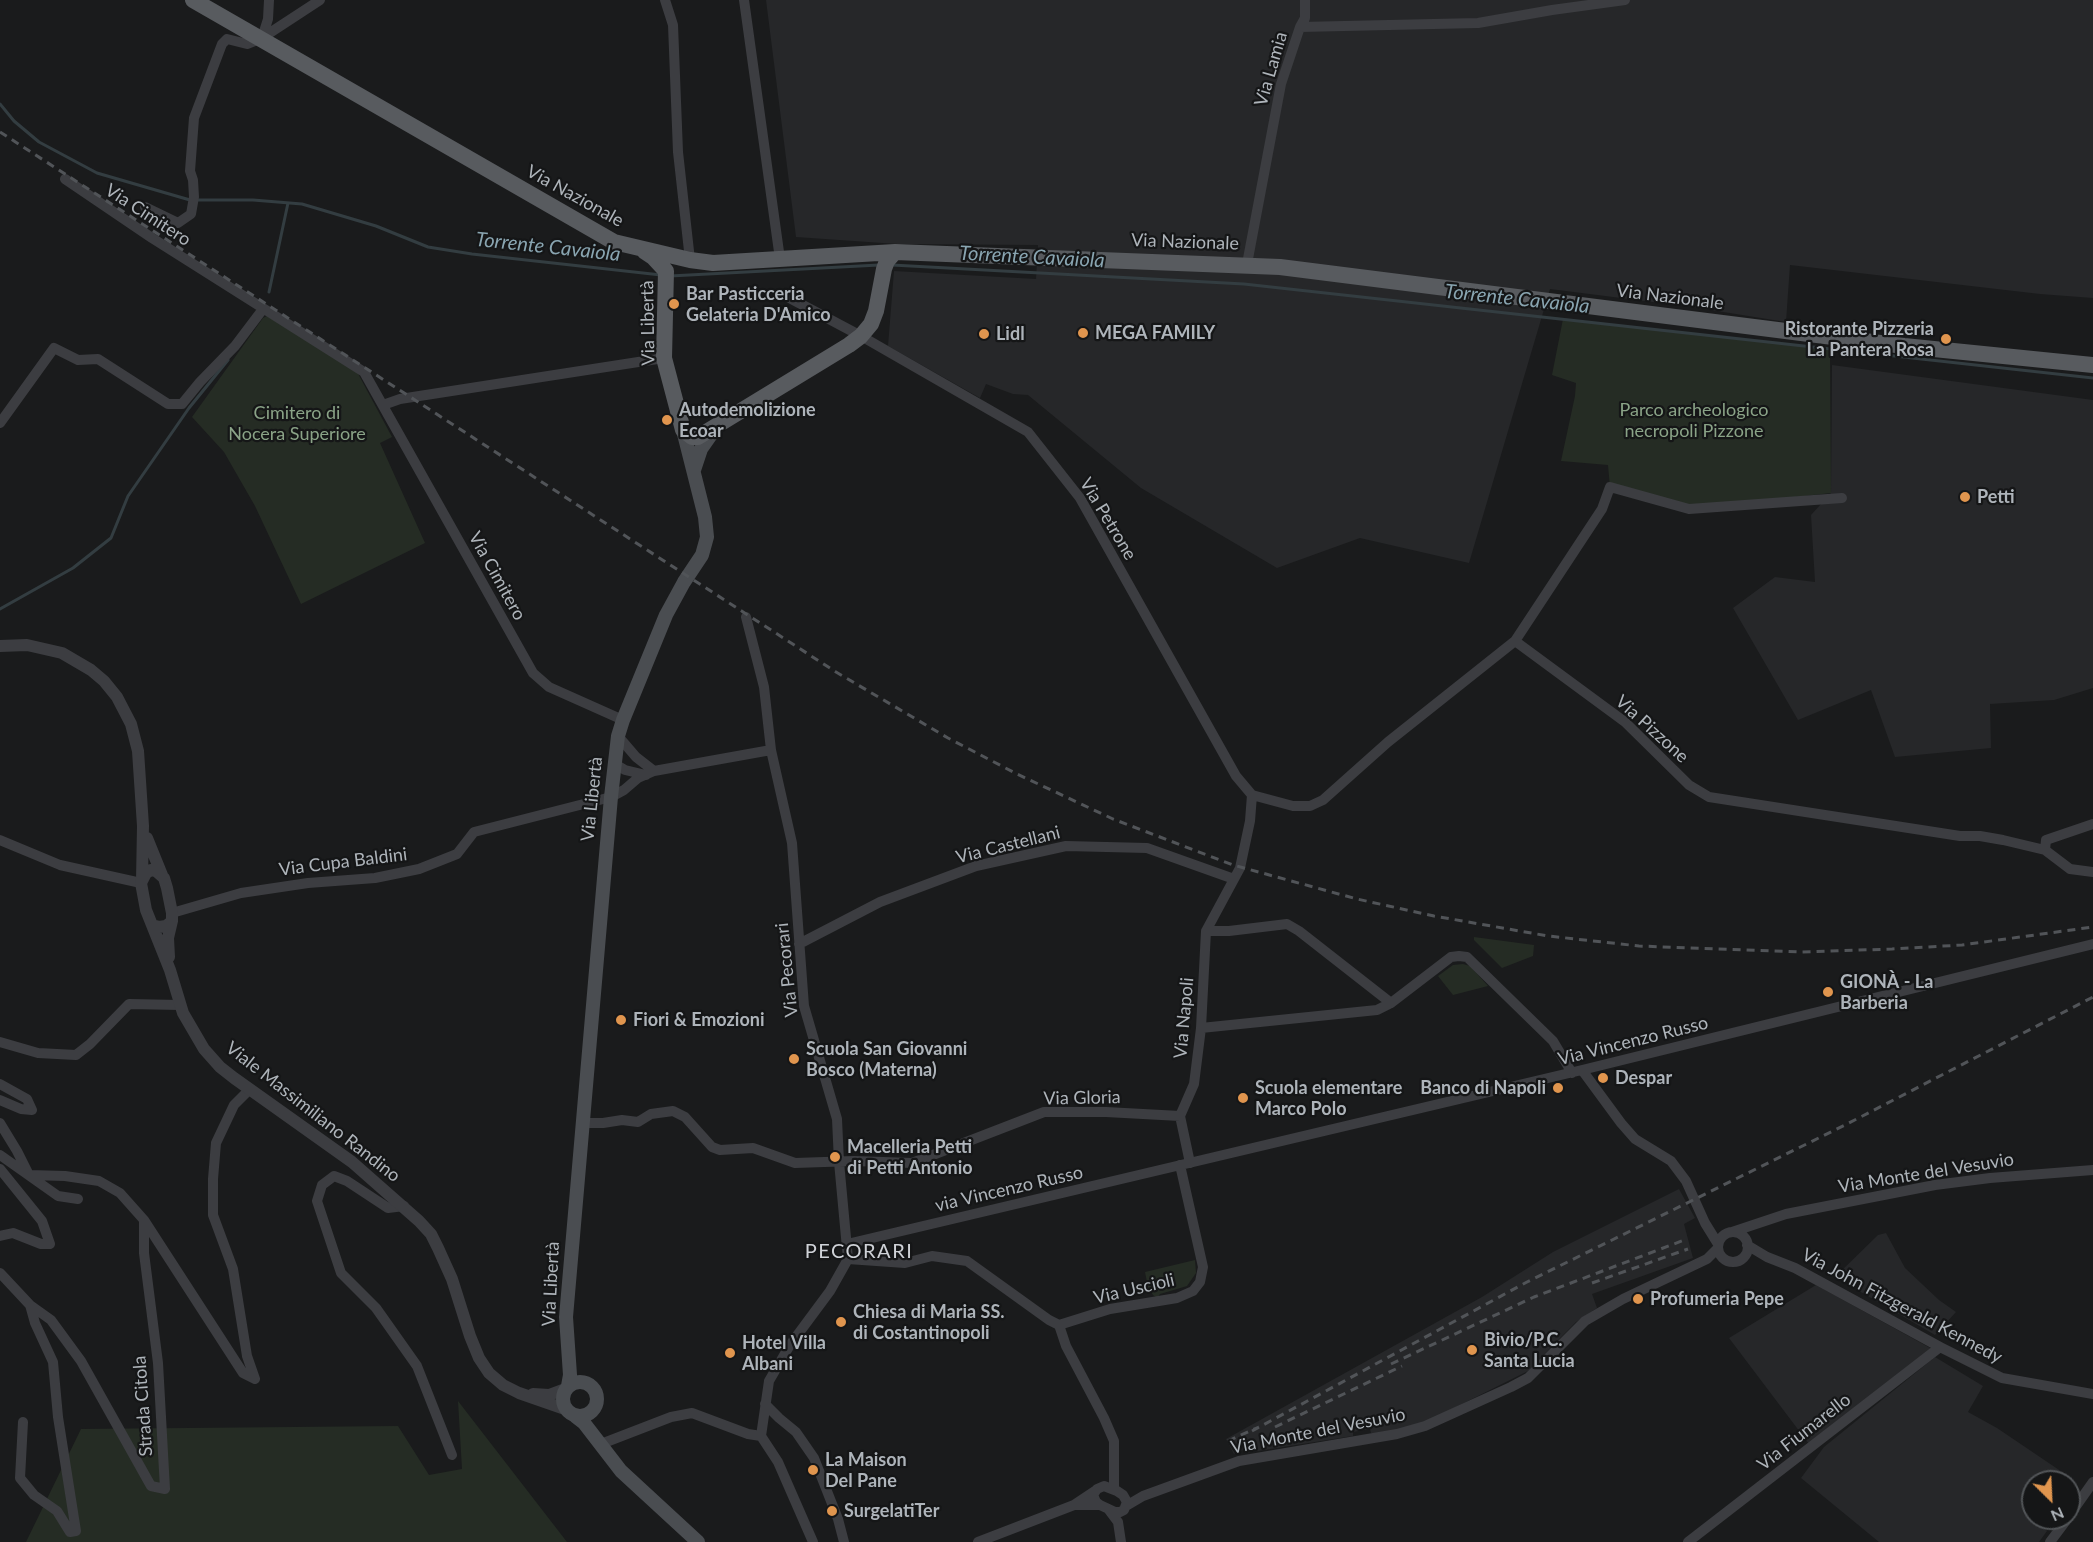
<!DOCTYPE html>
<meta charset="utf-8">
<style>
body{margin:0}
#map{position:relative;width:2093px;height:1542px;overflow:hidden;background:#1a1b1c;font-family:Lato,sans-serif}
canvas{display:block}
.north{position:absolute;left:2021px;top:1470px;width:60px;height:60px;box-sizing:border-box;background:#151617;border:2px solid #525558;border-radius:50%;rotate:156deg;font-size:16px;font-weight:700;line-height:24px;text-align:center;color:#aeb4ba}
.north::after{content:'';display:block;margin:auto;width:21px;height:27px;background:#e0954e;clip-path:polygon(50% 0,100% 100%,50% 72%,0 100%)}
</style>
<div id="map">
<canvas width="2093" height="1542"></canvas>
<div class="north">N</div>
</div>
<script>
const context = document.querySelector('canvas').getContext('2d');
context.lineJoin = 'round';
function fill(path, color) {
  context.fillStyle = color;
  context.fill(path, 'evenodd');
}
function toPath(rows) {
  const path = new Path2D();
  for (const r of rows) {
    if (r.length === 3) {
      path.moveTo(r[0] + r[2], r[1]);
      path.arc(r[0], r[1], r[2], 0, 2 * Math.PI);
      continue;
    }
    path.moveTo(r[0], r[1]);
    for (let i = 2; i < r.length; i += 2) path.lineTo(r[i], r[i + 1]);
  }
  return path;
}
function stroke(path, color, width, dash) {
  context.strokeStyle = color;
  context.lineWidth = width;
  context.lineCap = dash ? 'butt' : 'round';
  context.setLineDash(dash || []);
  context.stroke(path);
}
function drawText(font, color, halo, rows, align = 'center') {
  context.font = font + ' Lato,sans-serif';
  context.lineWidth = 4.5;
  context.setLineDash([]);
  context.textBaseline = 'middle';
  context.strokeStyle = halo;
  context.fillStyle = color;
  for (const [text, x, y, turn = 0] of rows) {
    context.save();
    context.translate(x, y);
    context.rotate((+turn || 0) * Math.PI / 180);
    context.textAlign = isNaN(turn) ? turn : align;
    if (halo) context.strokeText(text, 0, 0);
    context.fillText(text, 0, 0);
    context.restore();
  }
}
fill(toPath([
 [766,0,2093,0,2093,298,2040,294,1790,265,1786,322,1692,307,1550,289,1469,563,1360,538,1277,568,1141,488,1028,395,1013,394,986,384,980,398,888,346,894,271,1036,279,1038,245,897,244,796,237],
 [1832,365,2093,400,2093,688,2054,700,1990,704,1991,748,1895,757,1871,690,1798,720,1733,608,1775,577,1815,582,1811,515,1831,493],
 [1679,1189,1695,1218,1684,1224,1693,1258,1592,1294,1597,1308,1576,1322,1528,1371,1426,1422,1396,1434,1371,1433,1370,1429,1353,1432,1353,1436,1245,1453,1243,1450,1234,1454,1226,1439,1482,1297,1553,1252],
 [1886,1233,1905,1268,1939,1300,1956,1312,1935,1335,1835,1277,1878,1235],
 [1816,1285,1932,1349,1809,1444,1729,1338],
 [1935,1357,1983,1386,1968,1412,1997,1428,2071,1478,2068,1482,2033,1482,2033,1518,2041,1518,2036,1524,2047,1531,2039,1542,1879,1542,1801,1478,1824,1447]
]), '#262729');
fill(toPath([
 [267,316,355,368,392,437,380,443,425,543,301,604,255,506,224,452,192,417,263,318],
 [1563,319,1830,349,1831,493,1689,509,1610,487,1608,465,1561,461,1575,396,1576,383,1552,375],
 [1474,937,1534,945,1533,956,1502,968,1474,940],
 [1463,964,1470,966,1488,986,1453,995,1438,976,1453,965],
 [1195,1260,1196,1273,1187,1286,1160,1294,1157,1298,1153,1295,1148,1287,1145,1272],
 [458,1401,567,1542,26,1542,81,1429,398,1426,429,1475,462,1469]
]), '#252c24');
stroke(toPath([
 [0,104,14,121,39,142,97,173,190,200],
 [196,200,253,200,302,204,376,226,428,247,472,254,661,275],
 [892,265,1244,284,2093,378],
 [670,276,879,265],
 [269,292,288,203],
 [0,609,73,568,111,538,128,496,189,408,228,360]
]), '#333d41', 3);
stroke(toPath([
 [665,0,673,25,678,152,690,260],
 [744,0,780,259],
 [1300,27,1305,18,1305,0],
 [262,38,268,19,269,0],
 [65,179,152,238,364,372,533,673,549,687,623,720],
 [145,207,178,223,191,214,194,197,193,180,190,171,194,118,222,44,227,39,247,44,262,38,320,0],
 [1247,264,1281,84,1300,27,1478,23,1552,10,1625,0],
 [782,294,861,336,1028,432,1080,498,1236,776,1252,795,1250,821,1240,868,1206,931,1201,1028,1194,1084,1180,1116,1190,1163],
 [383,405,400,399,664,358],
 [0,423,54,348,78,360,98,359,168,404,182,404,200,382,235,346,263,309],
 [746,617,764,687,771,750,792,843,804,1006,837,1119,839,1162,848,1259,830,1291,790,1345,769,1381,761,1436],
 [1515,641,1602,509,1610,487,1689,509,1842,498],
 [618,736,636,757,654,771],
 [615,764,625,770,646,775],
 [1252,795,1293,806,1310,806,1323,800,1388,742,1515,641,1625,722,1689,785,1709,797,1960,836,1980,836,2003,840,2045,850,2070,869,2093,872],
 [0,840,60,865,141,883],
 [2045,850,2046,840,2093,824],
 [172,913,241,893,308,883,375,878,419,869,457,854,474,832,611,797,624,790,638,778,654,771,771,750],
 [1206,931,1229,931,1287,924,1299,931,1391,1003,1451,957,1459,956,1467,957,1553,1041,1572,1073],
 [799,944,880,902,976,866,1066,846,1147,848,1234,879],
 [1201,1028,1377,1010,1391,1003],
 [0,1042,38,1053,76,1055,90,1044,129,1004,180,1005],
 [1582,1070,1621,1123,1635,1139,1671,1161,1686,1181,1705,1223,1718,1244],
 [0,1084,27,1099,32,1110,21,1109,0,1100],
 [0,1123,17,1151,29,1175,65,1176,99,1181,120,1193,144,1220],
 [583,1123,603,1123,622,1120,638,1122,651,1114,673,1111,685,1117,712,1147,720,1150,753,1148,795,1163,854,1161,912,1163,1044,1112,1106,1112,1180,1116],
 [0,1155,58,1196,78,1199],
 [0,1169,42,1221,50,1244,41,1244,13,1233,0,1236],
 [404,1206,388,1208,347,1181,334,1176,322,1185,317,1201,341,1273,376,1308,417,1366,452,1455],
 [1732,1232,1786,1214,1935,1185,1990,1178,2093,1170],
 [1733,1247,15],
 [847,1244,1582,1070,2093,944],
 [1747,1245,1767,1257,1795,1268,1940,1347,2002,1378,2093,1394],
 [848,1259,905,1263,932,1256,967,1261,1049,1320,1059,1325,1066,1346,1104,1418,1114,1441,1114,1489],
 [0,1273,30,1305],
 [1059,1325,1110,1309,1177,1298,1193,1291,1200,1282,1203,1267,1180,1165],
 [765,1404,779,1418,796,1432,814,1458,838,1519,844,1542],
 [23,1422,20,1478,34,1495,57,1511,70,1532,76,1531,58,1417,53,1362,35,1323,30,1305,51,1320,81,1361,151,1486,165,1489,158,1363,144,1253,144,1220,243,1373,255,1379,247,1356,233,1269,213,1215,213,1179,216,1143,234,1105,250,1089],
 [761,1436,778,1462,813,1542],
 [601,1444,671,1417,692,1413,748,1434,761,1436],
 [1074,1505,1100,1505,1115,1512,1120,1512,1124,1510,1127,1502,1123,1495,1117,1491,1104,1486,1097,1489,1093,1495,1096,1502,1100,1505],
 [1126,1506,1143,1496,1239,1461,1397,1434,1425,1426,1511,1387,1528,1378,1585,1321,1623,1299,1707,1259,1718,1248],
 [1109,1510,1118,1522,1121,1542],
 [2069,1516,2093,1482],
 [978,1542,1074,1505,1095,1491],
 [1688,1542,1940,1347],
 [2050,1542,2068,1518]
]), '#3c3d41', 10);
stroke(toPath([
 [0,646,27,645,62,653,91,670,104,681,117,697,131,724,138,751,143,826,142,880],
 [147,838,162,875],
 [151,870,156,871,164,878,167,888,172,913,172,921,166,926,159,927,152,925,146,910,141,883,146,873,151,870],
 [152,925,170,970,183,1013,204,1049,220,1067,234,1078,352,1162,419,1221,431,1234,438,1248,452,1279,470,1336,479,1358,489,1373,503,1385,519,1393,565,1409],
 [169,957,168,938,172,921],
 [533,1394,549,1395,565,1389]
]), '#3c3d41', 12);
stroke(toPath([
 [694,470,701,449,715,429],
 [580,1399,17],
 [568,1386,570,1375,566,1317,611,797,618,736,623,720,666,615,684,582,702,555,707,537,705,517,683,430],
 [575,1416,584,1423,621,1471,698,1542]
]), '#4a4d51', 14);
stroke(toPath([
 [193,0,614,242,690,260,713,263,895,252,1280,267,1904,346,2093,365],
 [644,251,653,257,666,271,664,358,683,430,692,437,698,437,849,345,861,336,871,324,876,311,884,269,887,261,895,252]
]), '#585b5f', 16);
stroke(toPath([
 [0,132,836,672,948,738,1017,774,1113,819,1233,865,1357,899,1434,916,1548,936,1639,946,1801,952,1892,949,1962,945,2093,927],
 [1592,1283,1688,1249],
 [1391,1364,1534,1297,1687,1239],
 [1275,1427,1402,1366],
 [1252,1431,1527,1282,1845,1125,2093,997],
 [1228,1441,1259,1427]
]), '#515458', 3, [8, 6]);
for (const [x, y, r, color] of [
 [674,304,6,"#e0954e"],
 [1083,333,6,"#e0954e"],
 [984,334,6,"#e0954e"],
 [1946,339,6,"#e0954e"],
 [667,420,6,"#e0954e"],
 [1965,497,6,"#e0954e"],
 [1828,992,6,"#e0954e"],
 [621,1020,6,"#e0954e"],
 [794,1059,6,"#e0954e"],
 [1603,1078,6,"#e0954e"],
 [1558,1088,6,"#e0954e"],
 [1243,1098,6,"#e0954e"],
 [835,1157,6,"#e0954e"],
 [1638,1299,6,"#e0954e"],
 [841,1322,6,"#e0954e"],
 [1472,1350,6,"#e0954e"],
 [730,1353,6,"#e0954e"],
 [813,1470,6,"#e0954e"],
 [832,1511,6,"#e0954e"]
]) {
  const dot = new Path2D();
  dot.arc(x, y, r, 0, 2 * Math.PI);
  context.fillStyle = color;
  context.fill(dot);
  stroke(dot, '#151617', 2);
}
drawText('18px', '#aeb4ba', '#151617', [
 ["Via Lamia",1271,69,-74],
 ["Via Nazionale",575,196,29],
 ["Via Cimitero",148,215,33],
 ["Via Nazionale",1185,242,2],
 ["Via Nazionale",1670,297,7],
 ["Via Libertà",648,323,-91],
 ["Via Petrone",1108,519,59],
 ["Via Cimitero",497,576,61],
 ["Via Pizzone",1652,729,42],
 ["Via Libertà",592,799,-84],
 ["Via Castellani",1008,845,-14],
 ["Via Cupa Baldini",343,862,-7],
 ["Via Pecorari",787,970,-96],
 ["Via Napoli",1184,1018,-85],
 ["Via Vincenzo Russo",1633,1041,-14],
 ["Via Gloria",1082,1098,-1],
 ["Viale Massimiliano Randino",313,1112,38],
 ["Via Monte del Vesuvio",1926,1173,-9],
 ["via Vincenzo Russo",1009,1189,-13],
 ["Via Libertà",551,1284,-87],
 ["Via Uscioli",1134,1289,-13],
 ["Via John Fitzgerald Kennedy",1902,1306,28],
 ["Strada Citola",143,1406,-94],
 ["Via Monte del Vesuvio",1318,1431,-11],
 ["Via Fiumarello",1804,1432,-38]
]);
drawText('bold 18px', '#aeb4ba', '#151617', [
 ["Bar Pasticceria",686,294],
 ["Gelateria D'Amico",686,315],
 ["Ristorante Pizzeria",1934,329,"right"],
 ["La Pantera Rosa",1934,350,"right"],
 ["MEGA FAMILY",1095,333],
 ["Lidl",996,334],
 ["Autodemolizione",679,410],
 ["Ecoar",679,431],
 ["Petti",1977,497],
 ["GIONÀ - La",1840,982],
 ["Barberia",1840,1003],
 ["Fiori & Emozioni",633,1020],
 ["Scuola San Giovanni",806,1049],
 ["Bosco (Materna)",806,1070],
 ["Despar",1615,1078],
 ["Scuola elementare",1255,1088],
 ["Marco Polo",1255,1109],
 ["Banco di Napoli",1546,1088,"right"],
 ["Macelleria Petti",847,1147],
 ["di Petti Antonio",847,1168],
 ["Profumeria Pepe",1650,1299],
 ["Chiesa di Maria SS.",853,1312],
 ["di Costantinopoli",853,1333],
 ["Bivio/P.C.",1484,1340],
 ["Santa Lucia",1484,1361],
 ["Hotel Villa",742,1343],
 ["Albani",742,1364],
 ["La Maison",825,1460],
 ["Del Pane",825,1481],
 ["SurgelatiTer",844,1511]
], 'left');
drawText('18px', '#8aa387', '#151617', [
 ["Parco archeologico",1694,410],
 ["necropoli Pizzone",1694,431],
 ["Cimitero di",297,413],
 ["Nocera Superiore",297,434]
]);
drawText('italic 20px', '#89a5b1', '#151617', [
 ["Torrente Cavaiola",548,247,6],
 ["Torrente Cavaiola",1032,257,3],
 ["Torrente Cavaiola",1517,299,6]
]);
context.letterSpacing = '1.5px';
drawText('20px', '#cfd2d7', '#151617', [
 ["PECORARI",859,1252]
]);
context.letterSpacing = '0px';
</script>
